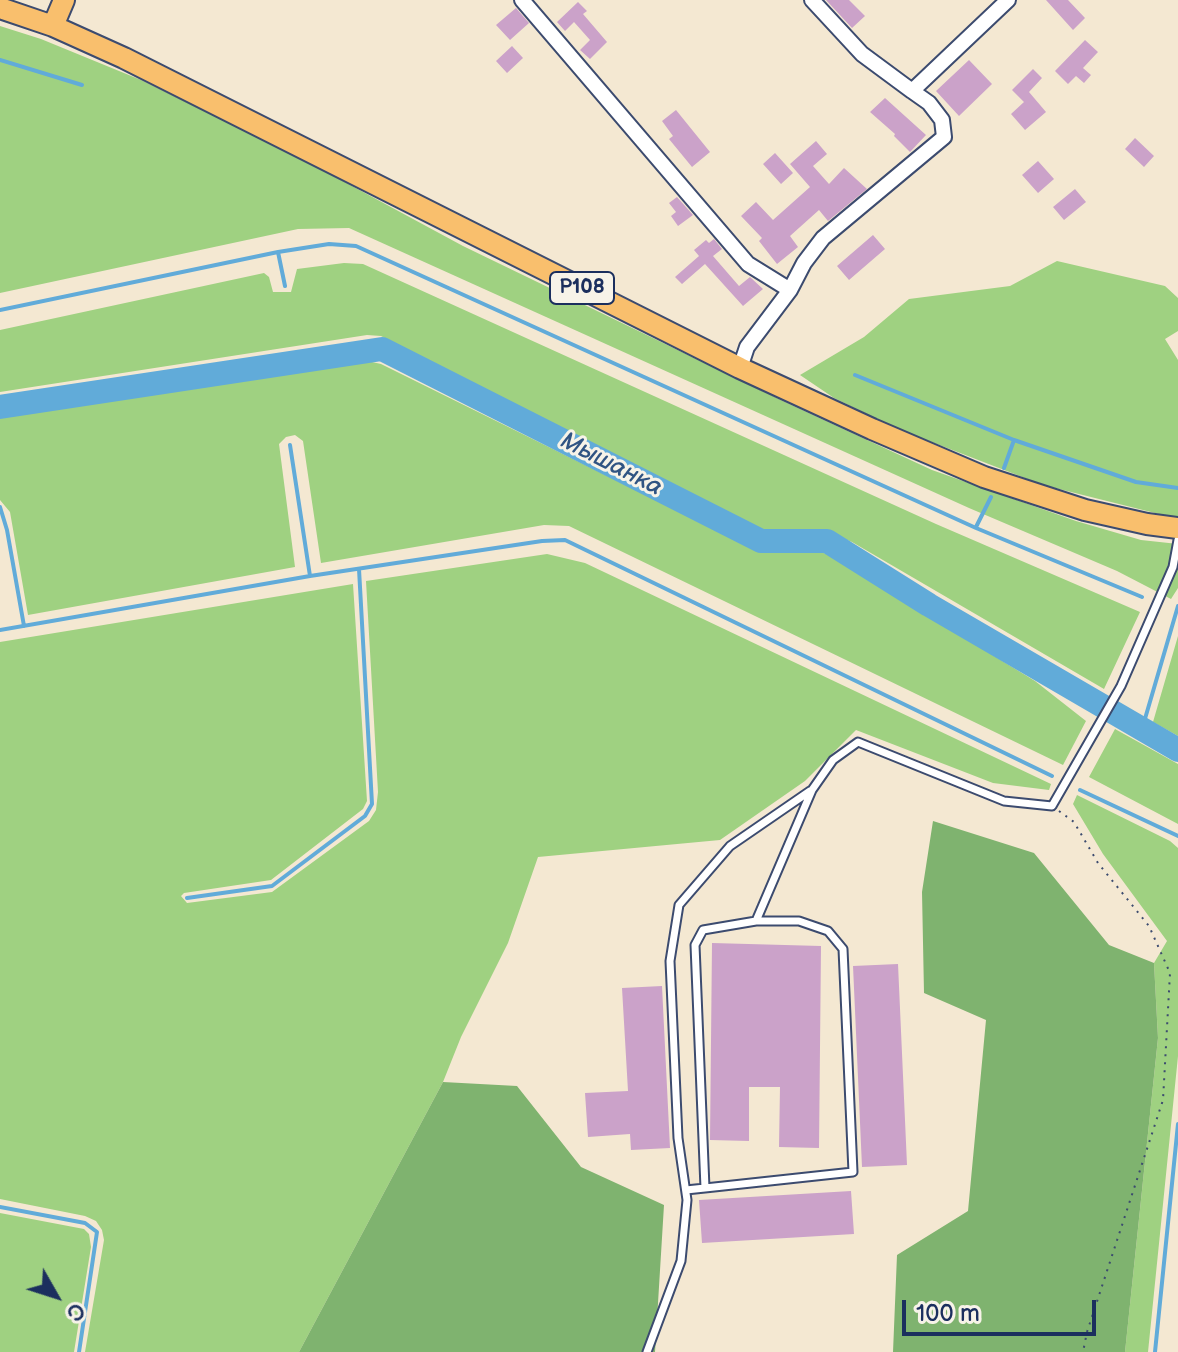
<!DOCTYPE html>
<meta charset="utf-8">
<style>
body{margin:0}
#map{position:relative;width:1178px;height:1352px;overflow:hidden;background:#f4e8d2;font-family:"Balsamiq Sans",sans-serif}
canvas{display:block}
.north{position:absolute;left:16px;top:1256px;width:80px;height:80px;-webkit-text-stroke:6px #f7f3e8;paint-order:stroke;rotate:129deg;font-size:22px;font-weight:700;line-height:32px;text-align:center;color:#1b2f5e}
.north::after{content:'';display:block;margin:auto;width:28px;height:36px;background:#1b2f5e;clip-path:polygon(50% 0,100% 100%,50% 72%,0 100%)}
.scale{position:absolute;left:902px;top:1300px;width:194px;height:36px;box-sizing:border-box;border:4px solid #1b2f5e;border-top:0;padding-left:10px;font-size:24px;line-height:28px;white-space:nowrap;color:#1b2f5e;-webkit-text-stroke:6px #f7f3e8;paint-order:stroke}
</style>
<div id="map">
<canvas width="1178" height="1352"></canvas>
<div class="north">С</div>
<div class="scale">100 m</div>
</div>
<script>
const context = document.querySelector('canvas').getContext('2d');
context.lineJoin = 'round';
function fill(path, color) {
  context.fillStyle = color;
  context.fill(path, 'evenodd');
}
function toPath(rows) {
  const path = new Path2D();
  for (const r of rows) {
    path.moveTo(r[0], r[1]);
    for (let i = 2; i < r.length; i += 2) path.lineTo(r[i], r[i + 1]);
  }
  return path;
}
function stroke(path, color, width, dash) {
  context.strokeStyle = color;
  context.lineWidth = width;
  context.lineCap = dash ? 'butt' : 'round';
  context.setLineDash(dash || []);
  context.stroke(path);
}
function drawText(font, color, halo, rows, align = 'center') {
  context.font = font + ' "Balsamiq Sans",sans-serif';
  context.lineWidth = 6;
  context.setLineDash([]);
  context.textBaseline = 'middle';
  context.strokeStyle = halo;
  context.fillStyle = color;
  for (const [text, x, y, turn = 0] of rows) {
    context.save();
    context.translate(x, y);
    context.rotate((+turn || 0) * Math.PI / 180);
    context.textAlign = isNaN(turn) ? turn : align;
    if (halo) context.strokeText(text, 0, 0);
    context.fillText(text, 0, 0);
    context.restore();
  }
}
fill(toPath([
 [0,26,41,39,141,80,302,159,463,246,785,402,932,470,1076,521,1141,540,1178,544,1178,588,1171,599,1117,571,969,508,349,228,298,229,0,293],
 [1057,261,1165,286,1178,298,1178,331,1165,339,1178,360,1178,517,1159,514,1043,485,898,429,834,398,800,375,864,337,909,299,1010,286],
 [344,263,363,264,936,524,1140,612,1104,689,852,542,825,531,757,529,381,336,367,335,0,392,0,330,264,273,269,277,273,292,291,292,297,269],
 [363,360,381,364,755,549,776,551,813,549,829,555,1035,681,1086,721,1063,765,569,526,544,525,321,563,303,441,295,435,286,437,279,444,295,567,28,615,10,512,0,500,0,417],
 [547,554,585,563,1051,784,1049,790,993,783,856,730,805,781,720,840,538,857,508,943,461,1037,443,1082,299,1352,85,1352,104,1240,102,1230,96,1221,85,1216,0,1199,0,642,353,584,367,801,363,809,271,880,184,893,181,896,187,903,272,892,369,821,376,810,378,792,366,581],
 [1178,636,1178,736,1153,722],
 [1115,729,1178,764,1178,824,1089,777],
 [1077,795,1170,841,1178,848,1178,1056,1148,1352,1125,1352,1158,1038,1154,963,1167,941,1103,854,1073,804],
 [0,1213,84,1229,89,1234,91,1247,74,1352,0,1352]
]), '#9fd181');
fill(toPath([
 [933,821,1034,853,1109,945,1154,963,1158,1038,1125,1352,893,1352,897,1255,968,1211,986,1020,924,993,922,892],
 [443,1082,517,1086,581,1167,664,1205,655,1352,299,1352]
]), '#7fb36f');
stroke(toPath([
 [0,60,82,85],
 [278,252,285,286],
 [0,310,278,252,329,244,356,246,976,528,1142,597],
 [855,375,1014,440,1136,482,1178,488],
 [290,445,310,576],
 [1004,468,1014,440],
 [0,507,7,530,24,626],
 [976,527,991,497],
 [0,630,310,576,542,541,565,540,1052,776],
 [1142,729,1178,606],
 [1080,790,1178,836],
 [187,898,272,886,365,816,372,804,359,569],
 [0,1207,85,1223,97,1232,79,1352],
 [1155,1352,1178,1124]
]), '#61abd9', 4);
stroke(toPath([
 [0,407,382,349,761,541,827,541,929,605,1178,750]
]), '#61abd9', 24);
fill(toPath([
 [826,0,849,0,865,16,852,28],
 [1046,0,1068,0,1085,18,1073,30],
 [578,2,587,11,583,14,607,42,590,59,580,50,590,40,574,22,565,31,557,22],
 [516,8,529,23,510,40,496,25],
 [1085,40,1098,52,1083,68,1091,75,1084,83,1076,76,1068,84,1055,71],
 [512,46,523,58,507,73,496,61],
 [969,60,992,84,959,116,936,91],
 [1033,69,1042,78,1029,92,1046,112,1025,130,1011,114,1024,102,1012,90],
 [885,98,926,135,910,152,894,136,895,134,870,112],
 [676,110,710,152,692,167,669,139,673,136,662,121],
 [1135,138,1154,156,1144,167,1125,149],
 [816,141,827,154,813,166,829,184,844,168,867,189,828,221,819,210,790,236,798,247,777,264,759,241,762,238,741,216,756,202,773,220,810,187,790,164],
 [775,153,793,173,781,184,763,164],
 [1038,161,1054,179,1038,193,1022,175],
 [1075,189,1086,202,1064,220,1053,207],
 [677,197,693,215,678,226,671,216,676,212,669,203],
 [873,235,885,249,849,280,837,266],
 [714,239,722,249,713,256,739,286,750,277,763,289,743,306,705,264,682,284,675,277,699,256,694,250,706,240,709,243],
 [712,943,821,946,819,1148,779,1147,780,1087,749,1087,749,1141,710,1140],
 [898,964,907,1165,862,1167,853,966],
 [662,986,670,1148,631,1150,630,1134,588,1137,585,1093,628,1091,622,988],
 [851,1191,854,1234,702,1243,699,1200]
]), '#cba2c9');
const service = toPath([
 [705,1188,853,1172,843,949,828,931,799,921,756,921],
 [686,1190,705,1188,695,945,703,930,756,921,812,790,833,760,858,742,1004,801,1052,806,1121,686,1173,567,1178,540],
 [647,1352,681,1261,687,1200,678,1138,670,961,679,905,730,846,810,791]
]);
const minor = toPath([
 [522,0,748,264,790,290],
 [812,0,862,54,912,91],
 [740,368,747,347,790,290,804,263,823,238,944,137,942,120,929,103,912,91,1008,0]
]);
const primary = toPath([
 [0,8,53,26,124,58,740,368,872,429,984,477,1085,510,1147,524,1178,528],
 [53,26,64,0]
]);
stroke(service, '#3c4b6f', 11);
stroke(minor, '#3c4b6f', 18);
stroke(primary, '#3c4b6f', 24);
stroke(toPath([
 [1059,811,1074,822,1098,863,1149,926,1170,973,1163,1100,1087,1332,1083,1352]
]), '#3c4b6f', 2, [2, 6]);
stroke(service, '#fff', 7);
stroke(minor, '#fff', 14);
stroke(primary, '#f9bf6d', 20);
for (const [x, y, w] of [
 [582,288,64]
]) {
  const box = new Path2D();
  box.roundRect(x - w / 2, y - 16, w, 32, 6);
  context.fillStyle = '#f7f3e8';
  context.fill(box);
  stroke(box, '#1b2f5e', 2);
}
drawText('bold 20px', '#1b2f5e', null, [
 ["Р108",582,288]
]);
drawText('italic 24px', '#305483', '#f7f3e8', [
 ["Мышанка",611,465,27]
]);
</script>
